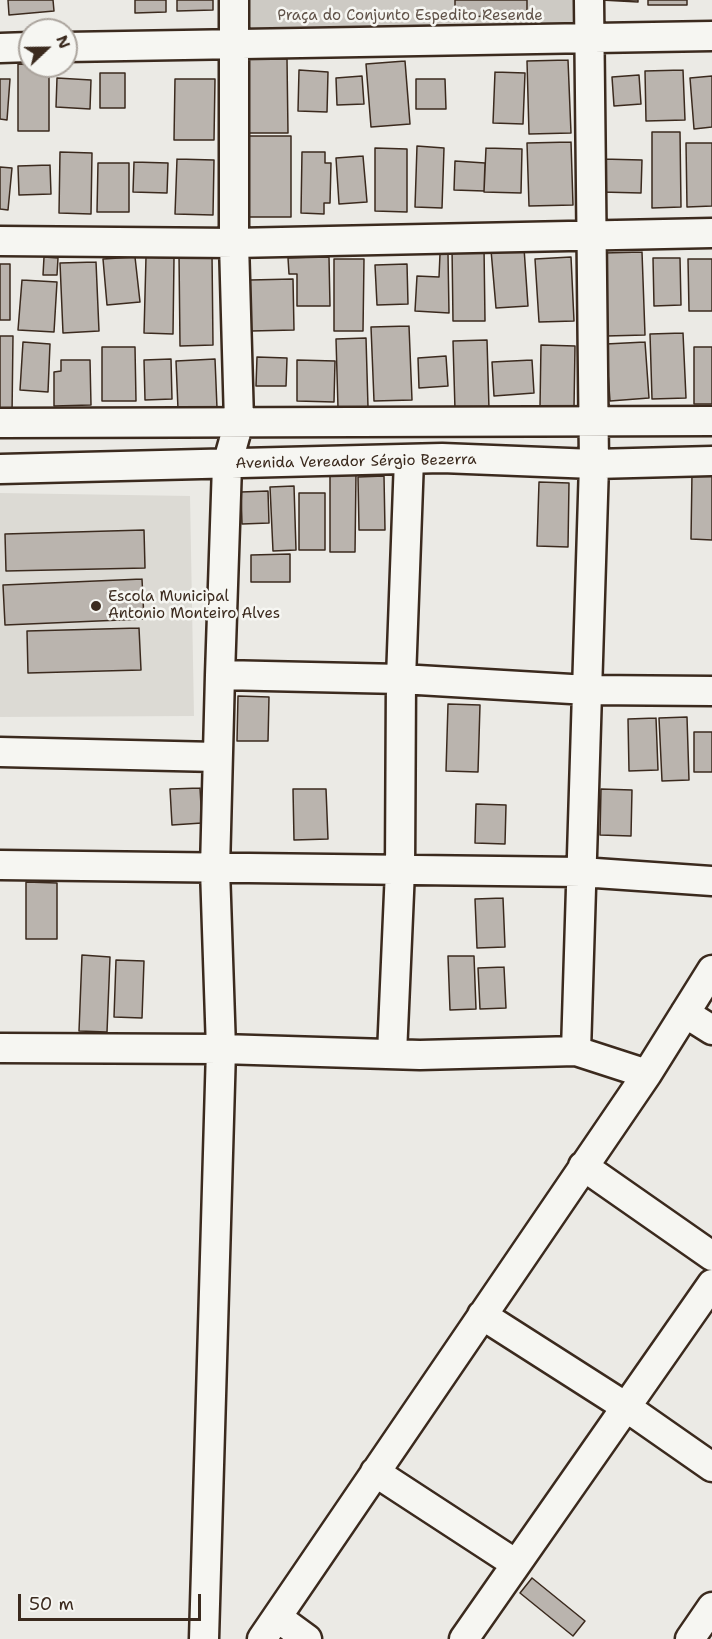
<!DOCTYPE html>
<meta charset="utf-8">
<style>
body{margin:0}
#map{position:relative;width:712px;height:1639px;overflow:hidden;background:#ebeae5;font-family:"Shantell Sans",sans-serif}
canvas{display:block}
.north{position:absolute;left:18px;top:18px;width:60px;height:60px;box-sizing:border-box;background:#f6f6f2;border:2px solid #aba49d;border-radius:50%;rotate:68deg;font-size:16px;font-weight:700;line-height:24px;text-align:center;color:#3b2a1e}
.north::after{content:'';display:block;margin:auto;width:21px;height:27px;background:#3b2a1e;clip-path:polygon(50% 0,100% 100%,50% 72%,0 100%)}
.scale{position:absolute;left:18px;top:1594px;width:183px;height:27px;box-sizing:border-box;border:3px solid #3b2a1e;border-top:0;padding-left:8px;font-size:18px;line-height:21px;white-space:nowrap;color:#3b2a1e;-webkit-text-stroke:4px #f6f6f2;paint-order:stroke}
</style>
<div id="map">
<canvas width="712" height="1639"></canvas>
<div class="north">N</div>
<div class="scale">50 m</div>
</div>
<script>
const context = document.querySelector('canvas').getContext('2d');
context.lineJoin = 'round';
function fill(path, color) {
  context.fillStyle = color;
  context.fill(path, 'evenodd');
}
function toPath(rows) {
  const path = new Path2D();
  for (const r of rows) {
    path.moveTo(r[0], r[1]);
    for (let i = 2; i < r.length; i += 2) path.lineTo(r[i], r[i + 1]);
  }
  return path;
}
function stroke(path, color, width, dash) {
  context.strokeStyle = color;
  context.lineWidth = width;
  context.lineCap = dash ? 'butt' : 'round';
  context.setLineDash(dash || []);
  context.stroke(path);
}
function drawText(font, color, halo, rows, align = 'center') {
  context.font = font + ' "Shantell Sans",sans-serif';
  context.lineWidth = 5;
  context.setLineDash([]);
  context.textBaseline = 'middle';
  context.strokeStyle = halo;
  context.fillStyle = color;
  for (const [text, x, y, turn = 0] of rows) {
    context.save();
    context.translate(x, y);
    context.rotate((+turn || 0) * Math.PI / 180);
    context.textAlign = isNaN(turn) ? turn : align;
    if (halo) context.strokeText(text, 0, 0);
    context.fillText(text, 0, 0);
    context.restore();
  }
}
fill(toPath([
 [0,493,190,496,194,716,0,717]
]), '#dcdad4');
fill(toPath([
 [243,0,578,0,577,25,248,31]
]), '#cdcac4');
const building = toPath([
 [8,0,53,0,54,11,9,15,8,0],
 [135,0,166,0,166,12,135,13,135,0],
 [177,0,213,0,213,10,177,11,177,0],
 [455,0,527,0,527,17,455,16,455,0],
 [601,0,638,0,638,2,601,0],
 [648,0,687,0,687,5,648,5,648,0],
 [245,59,287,59,288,133,246,133,245,59],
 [568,60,571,133,529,134,527,61,568,60],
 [405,61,410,124,371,127,366,64,405,61],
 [18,64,49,66,49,131,18,131,18,64],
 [299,70,328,72,327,112,298,111,299,70],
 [683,70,685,120,646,121,645,71,683,70],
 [495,72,525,73,523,124,493,123,495,72],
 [100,73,125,73,125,108,100,108,100,73],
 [639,75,641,104,614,106,612,77,639,75],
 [362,76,364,104,337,105,336,78,362,76],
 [712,76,712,127,694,129,690,78,712,76],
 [57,78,91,80,90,109,56,107,57,78],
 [0,79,10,79,7,120,0,119,0,79],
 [175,79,215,79,214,140,174,140,175,79],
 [416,79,445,79,446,109,416,109,416,79],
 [652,132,680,132,681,207,652,208,652,132],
 [246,136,291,136,291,217,247,217,246,136],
 [571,142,573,205,529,206,527,143,571,142],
 [686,143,712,143,712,206,687,207,686,143],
 [417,146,444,148,442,208,415,207,417,146],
 [375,148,407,149,407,212,375,211,375,148],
 [486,148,522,149,521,193,484,192,486,148],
 [60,152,92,153,91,214,59,213,60,152],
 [302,152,325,152,325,163,331,163,330,203,324,203,324,214,301,213,302,152],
 [363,156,367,202,339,204,336,158,363,156],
 [177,159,214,160,213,215,175,214,177,159],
 [602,159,642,160,641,193,601,192,602,159],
 [455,161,485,163,484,191,454,190,455,161],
 [134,162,168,163,167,193,133,192,134,162],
 [98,163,129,163,129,212,97,212,98,163],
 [50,165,51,194,19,195,18,166,50,165],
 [0,167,12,168,8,210,0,209,0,167],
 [452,247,484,247,485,321,453,321,452,247],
 [524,248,528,306,496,308,491,250,524,248],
 [642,252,645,335,606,336,604,253,642,252],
 [179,254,212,254,213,345,180,346,179,254],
 [440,254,448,254,449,313,415,311,417,276,439,277,440,254],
 [44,257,58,258,57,275,43,275,44,257],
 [135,257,140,302,107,305,103,259,135,257],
 [146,257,174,258,173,334,144,333,146,257],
 [329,257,330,306,297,306,297,274,289,274,288,258,329,257],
 [571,257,574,321,539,322,535,259,571,257],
 [653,258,680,258,681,305,654,306,653,258],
 [334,259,364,259,363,331,334,331,334,259],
 [688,259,712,259,712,311,689,311,688,259],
 [96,262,99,331,63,333,60,263,96,262],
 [0,264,10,264,10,320,0,320,0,264],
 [407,264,408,304,377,305,375,265,407,264],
 [293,279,294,330,251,331,250,280,293,279],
 [22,280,57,282,54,332,18,330,22,280],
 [409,326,412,400,374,401,371,327,409,326],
 [683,333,686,398,652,399,650,334,683,333],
 [0,336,13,336,12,415,0,415,0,336],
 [366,338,368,407,338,408,336,339,366,338],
 [487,340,489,409,455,410,453,341,487,340],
 [23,342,50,344,48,392,20,390,23,342],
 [645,342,649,398,610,401,606,344,645,342],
 [541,345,575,346,574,408,540,407,541,345],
 [102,347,135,347,136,401,102,401,102,347],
 [694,347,712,347,712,404,694,404,694,347],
 [446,356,448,386,419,388,418,358,446,356],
 [257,357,287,358,286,386,256,386,257,357],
 [171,359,172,399,145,400,144,360,171,359],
 [215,359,217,408,178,409,176,361,215,359],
 [61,360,90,360,91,405,54,406,54,372,61,371,61,360],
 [297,360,335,361,334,402,297,401,297,360],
 [532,360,534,393,494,396,492,362,532,360],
 [330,473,356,474,355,552,330,552,330,473],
 [692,473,712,473,712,540,691,539,692,473],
 [384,476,385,530,359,530,358,477,384,476],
 [539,482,569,483,568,547,537,546,539,482],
 [294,486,296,550,273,551,270,487,294,486],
 [268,491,269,523,242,524,241,492,268,491],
 [299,493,325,493,325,550,299,550,299,493],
 [144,530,145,568,6,571,5,534,144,530],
 [290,554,290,582,251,582,251,555,290,554],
 [142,579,144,619,5,625,3,585,142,579],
 [139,628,141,670,28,673,27,631,139,628],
 [238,696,269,697,268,741,237,741,238,696],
 [448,704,480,705,478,772,446,771,448,704],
 [687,717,689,780,662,781,659,718,687,717],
 [656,718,658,770,629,771,628,719,656,718],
 [694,732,712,732,712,772,694,772,694,732],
 [200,788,202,823,172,825,170,789,200,788],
 [293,789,326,789,328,839,294,840,293,789],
 [601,789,632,790,631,836,600,835,601,789],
 [476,804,506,805,505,844,475,843,476,804],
 [26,882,57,883,57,939,26,939,26,882],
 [503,898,505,947,477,948,475,899,503,898],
 [82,955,110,957,107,1032,79,1031,82,955],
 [448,956,474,956,476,1009,450,1010,448,956],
 [116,960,144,961,142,1018,114,1017,116,960],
 [504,967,506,1008,480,1009,478,968,504,967],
 [532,1578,585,1621,573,1636,520,1593,532,1578]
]);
fill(building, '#bab4ae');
stroke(building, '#3b2a1e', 1.5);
const minor = toPath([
 [66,47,712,36],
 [0,48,30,47],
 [0,241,234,243,712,233],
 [0,423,712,421],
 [0,469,442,458,594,464,712,461],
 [220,675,401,679,588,690,712,691],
 [0,752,217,757],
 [0,865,581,872,712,881],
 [685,1013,712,1030],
 [0,1048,221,1049,420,1055,576,1051,647,1074],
 [576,1051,594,464,589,0],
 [392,1054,400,870,401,679,409,459],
 [583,1166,712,1256],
 [482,1315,626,1407,712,1467],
 [375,1472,516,1564],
 [277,1617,307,1639],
 [204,1639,221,1049,215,869,220,675,227,465,239,422,234,243,234,0],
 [262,1639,647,1074,712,970],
 [464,1639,712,1284],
 [690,1639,712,1607]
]);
stroke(minor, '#3b2a1e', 33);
stroke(minor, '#f6f6f2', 28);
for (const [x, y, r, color] of [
 [96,606,6,"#3b2a1e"]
]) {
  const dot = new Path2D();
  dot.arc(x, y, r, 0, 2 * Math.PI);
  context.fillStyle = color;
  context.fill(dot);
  stroke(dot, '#f6f6f2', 2);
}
drawText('15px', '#605248', '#f6f6f2', [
 ["Praça do Conjunto Espedito Resende",410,16]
]);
drawText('15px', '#3b2a1e', '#f6f6f2', [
 ["Avenida Vereador Sérgio Bezerra",356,462,-1]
]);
drawText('15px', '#3b2a1e', '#f6f6f2', [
 ["Escola Municipal",108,597],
 ["Antonio Monteiro Alves",108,614]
], 'left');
</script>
